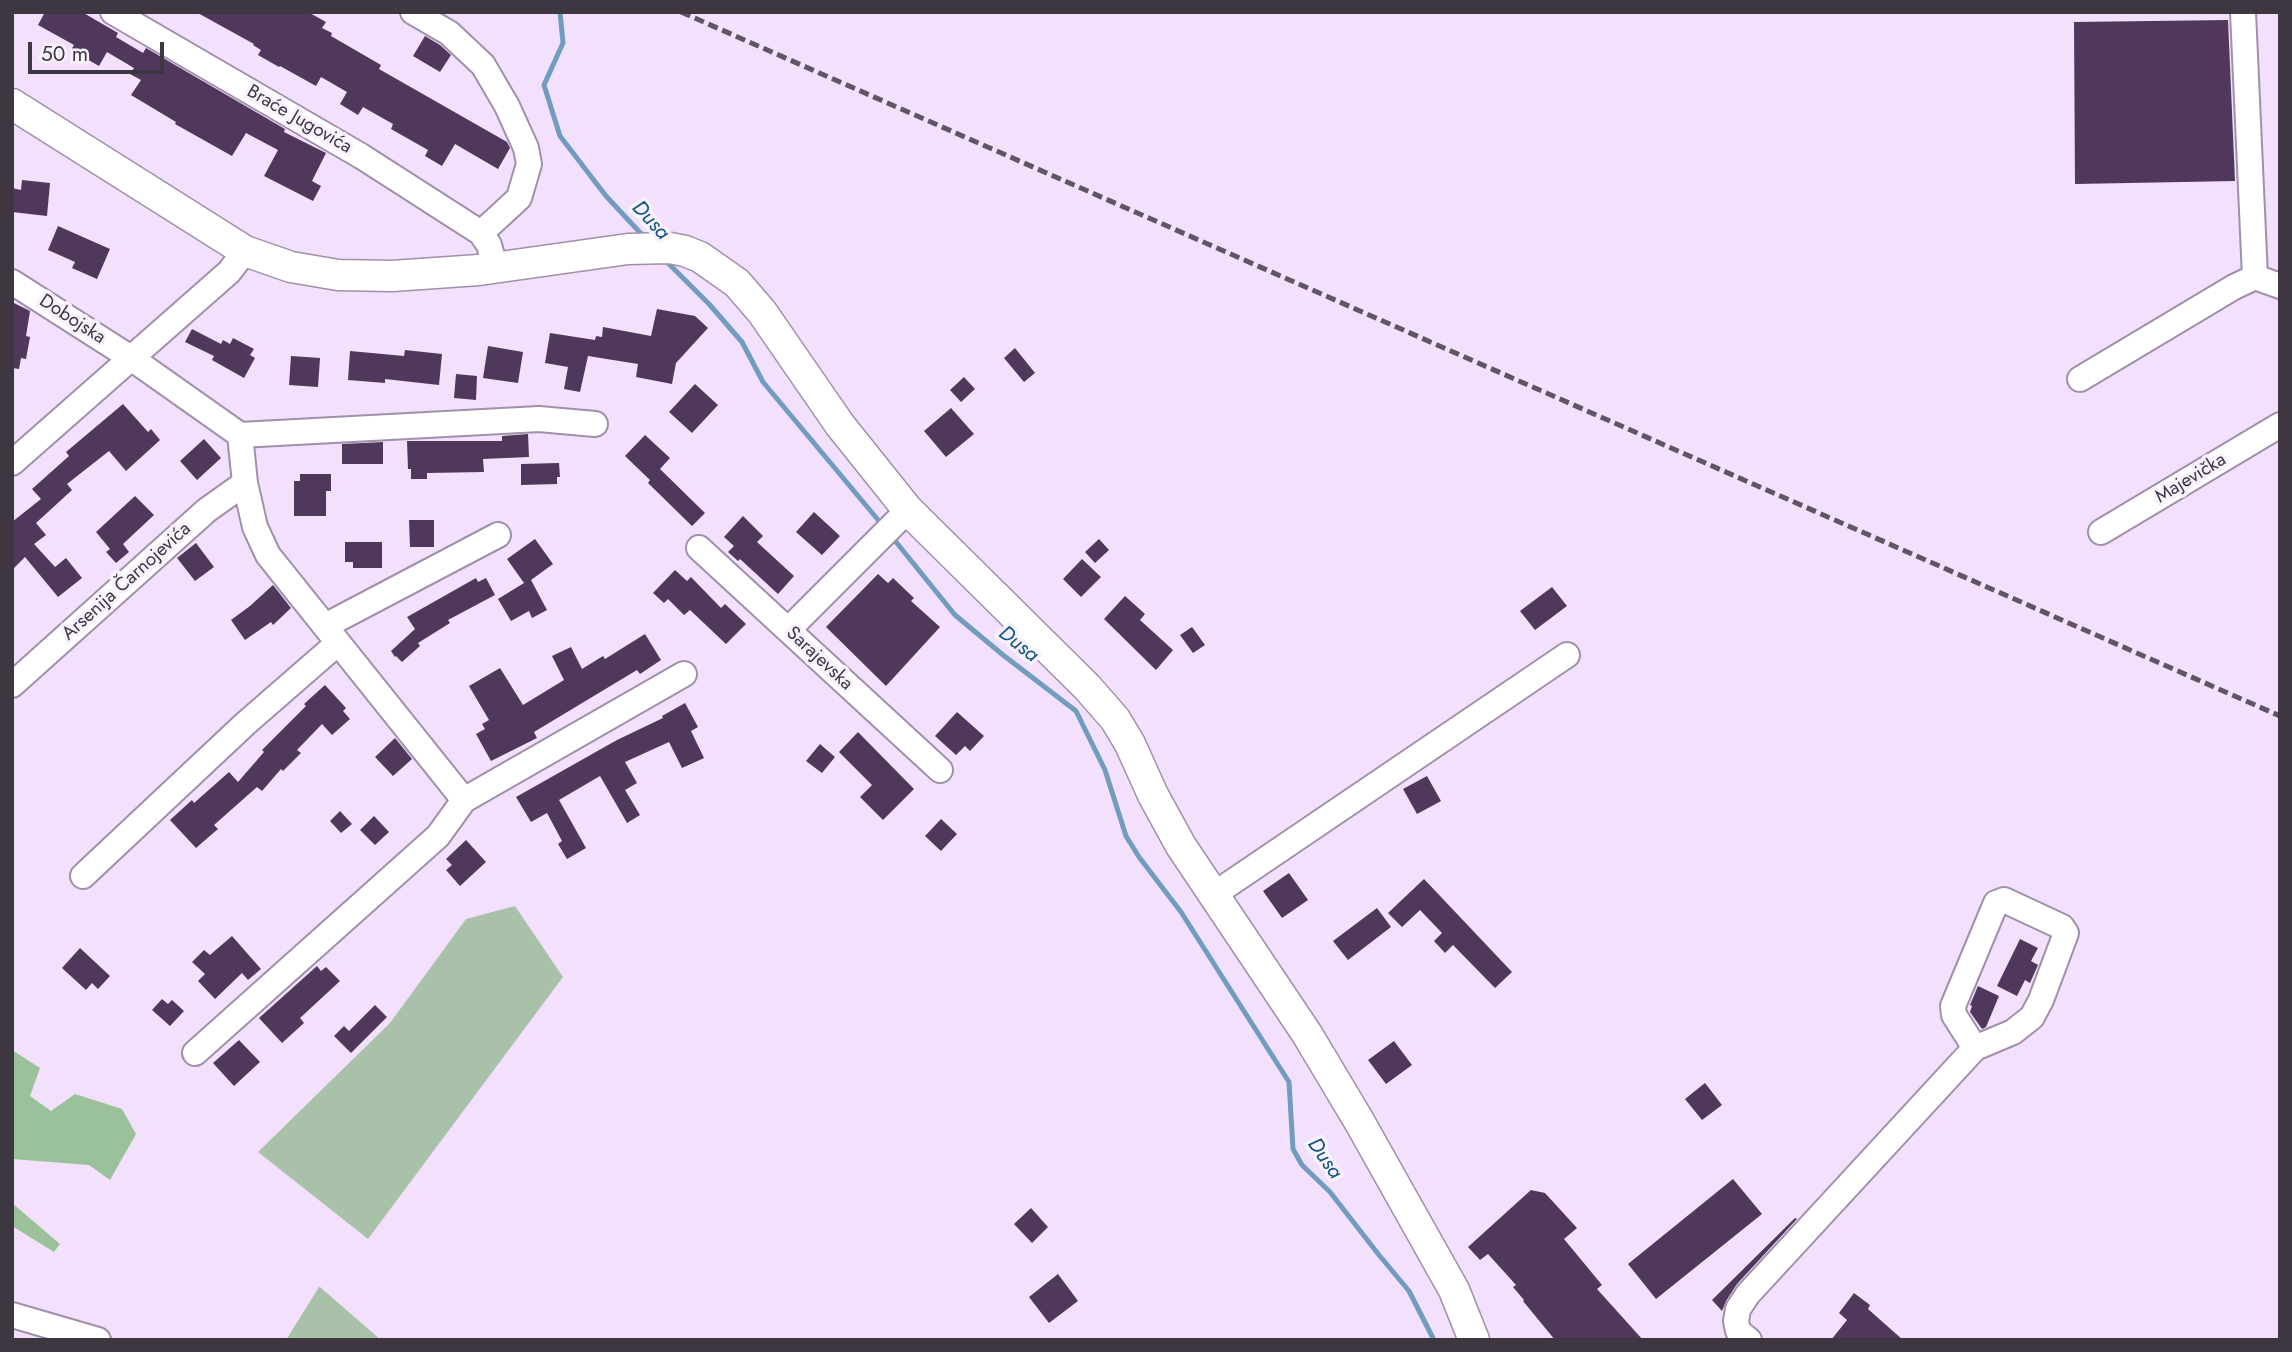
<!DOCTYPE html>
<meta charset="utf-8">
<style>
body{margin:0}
#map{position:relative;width:2292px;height:1352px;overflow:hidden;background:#f2e0fd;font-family:Jost,sans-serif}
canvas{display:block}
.frame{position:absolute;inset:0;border:14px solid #3e3742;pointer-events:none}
.scale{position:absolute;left:28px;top:42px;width:136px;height:32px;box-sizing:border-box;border:4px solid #3e3742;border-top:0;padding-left:9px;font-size:21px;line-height:24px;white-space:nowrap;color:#3e3742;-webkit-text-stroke:5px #f9f2fd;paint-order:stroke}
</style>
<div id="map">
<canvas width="2292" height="1352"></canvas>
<div class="frame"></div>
<div class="scale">50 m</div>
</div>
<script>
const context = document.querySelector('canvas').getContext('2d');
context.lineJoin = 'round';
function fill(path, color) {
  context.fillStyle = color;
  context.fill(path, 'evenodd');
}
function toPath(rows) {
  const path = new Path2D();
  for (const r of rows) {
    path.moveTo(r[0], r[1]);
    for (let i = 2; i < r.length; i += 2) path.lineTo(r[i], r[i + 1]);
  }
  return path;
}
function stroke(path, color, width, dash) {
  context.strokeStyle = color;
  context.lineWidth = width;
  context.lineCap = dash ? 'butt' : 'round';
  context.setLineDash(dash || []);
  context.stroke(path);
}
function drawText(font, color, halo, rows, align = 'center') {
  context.font = font + ' Jost,sans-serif';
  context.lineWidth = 7;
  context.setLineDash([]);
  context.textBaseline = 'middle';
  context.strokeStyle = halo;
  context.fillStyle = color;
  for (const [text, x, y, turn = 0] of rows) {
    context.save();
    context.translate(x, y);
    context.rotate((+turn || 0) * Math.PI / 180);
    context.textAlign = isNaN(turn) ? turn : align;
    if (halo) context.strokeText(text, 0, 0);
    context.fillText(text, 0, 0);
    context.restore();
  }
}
fill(toPath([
 [515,906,563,977,368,1239,258,1152,390,1023,466,919],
 [319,1287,320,1287,381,1340,286,1340]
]), '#aac1a9');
fill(toPath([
 [12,1050,40,1068,30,1096,51,1111,75,1094,122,1109,136,1134,110,1180,89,1165,12,1159],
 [12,1203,60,1244,54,1252,12,1226]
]), '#9bc19a');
stroke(toPath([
 [560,12,563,43,544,85,560,136,606,196,646,239],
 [664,259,709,304,742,342,763,382,884,527],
 [892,537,955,615,1003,655,1076,711,1105,770,1126,836,1139,857,1181,912,1289,1082,1293,1149,1302,1165,1330,1192,1379,1255,1409,1291,1434,1340]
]), '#729cbe', 5);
fill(toPath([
 [45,12,82,12,118,33,116,37,143,53,146,48,285,129,284,132,326,153,312,181,321,186,313,201,264,176,278,150,246,133,232,156,175,124,176,122,131,95,141,80,130,74,134,68,107,52,99,66,71,50,74,45,38,25],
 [196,12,308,12,326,22,322,28,332,33,331,36,381,65,379,69,507,142,510,148,498,169,455,144,442,166,425,156,428,150,391,129,393,124,363,107,358,115,340,104,347,92,321,77,316,86,280,66,279,67,258,55,261,50,253,45,254,44],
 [2228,20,2235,181,2075,184,2074,22],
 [425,36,440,45,451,55,440,72,413,56],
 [22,180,50,183,47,216,12,212,12,188,21,190],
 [58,226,110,249,97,279,72,268,75,262,48,250],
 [12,302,30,311,26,336,30,337,26,359,21,358,19,369,12,368],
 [657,309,695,316,708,328,676,363,672,384,636,377,638,364,588,356,580,392,564,389,568,367,545,363,550,333,595,340,596,336,602,337,603,327,651,336],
 [192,329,221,344,223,340,230,344,233,338,254,349,250,355,255,358,244,378,212,360,214,356,185,342],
 [488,346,523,352,518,383,483,378],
 [1015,348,1035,373,1024,382,1004,358],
 [405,350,442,354,439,385,385,379,385,383,348,380,350,351,404,356],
 [291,356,320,358,318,387,289,385],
 [456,374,477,376,476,400,454,398],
 [964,377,975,389,961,402,950,390],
 [695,384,718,405,692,433,669,412],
 [123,404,148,432,151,429,160,440,126,471,109,451,67,484,72,490,36,523,46,535,34,544,55,567,66,558,82,578,58,597,25,557,12,570,12,522,41,499,32,489,69,456,66,452],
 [951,408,974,434,946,457,924,431],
 [528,434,529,457,483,459,484,472,427,473,427,479,411,479,411,469,408,469,407,441,502,441,502,436],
 [645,435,670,458,660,469,705,513,692,526,648,483,650,480,625,456],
 [204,439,221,458,197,480,180,461],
 [383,442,383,464,342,464,342,444],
 [559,463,560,477,557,477,557,484,521,485,521,464],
 [300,474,331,474,331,491,326,491,326,516,294,516,294,481,300,481],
 [135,496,154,515,123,544,129,552,116,563,106,552,110,549,96,532],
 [814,512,840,536,822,555,796,532],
 [743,516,763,536,757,542,794,576,778,594,740,559,738,561,728,552,734,546,724,537],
 [409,520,434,520,434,547,410,547],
 [535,539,553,564,531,580,547,610,532,618,529,611,511,621,498,599,524,583,507,559],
 [1099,539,1109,550,1095,563,1085,552],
 [345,542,382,542,382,568,353,568,353,562,345,562],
 [196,543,214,567,195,581,177,558],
 [1082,559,1101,577,1081,597,1063,579],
 [675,570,687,581,691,577,721,608,725,604,746,624,726,644,690,610,684,615,668,599,664,603,653,593],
 [878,574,888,583,893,578,914,598,911,601,940,627,886,686,826,627],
 [476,578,478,582,486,578,495,595,448,620,450,623,418,643,420,646,402,662,396,656,395,657,391,651,415,629,407,617],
 [273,585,291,608,273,625,271,622,245,640,231,620,250,606],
 [1552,587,1567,606,1535,630,1520,611],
 [1125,596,1145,614,1140,620,1173,650,1156,670,1104,619],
 [1192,627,1205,645,1193,653,1180,635],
 [645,634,661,660,640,674,637,670,534,732,537,738,491,761,476,734,485,729,482,724,489,720,469,686,500,668,523,705,564,680,552,656,571,647,582,669,603,656,605,659],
 [325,685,346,708,343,711,350,719,332,735,322,724,297,750,301,753,283,771,281,769,262,791,257,787,214,825,218,829,196,848,170,820,192,800,194,803,229,772,238,782,264,752,262,750,306,706,304,704],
 [685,703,698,727,691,731,704,758,682,768,669,742,625,762,637,783,625,790,640,815,627,823,600,776,559,800,586,848,567,859,558,844,562,841,547,813,531,822,516,797,617,740,663,718,662,716],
 [957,712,984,736,970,751,965,746,956,755,935,736],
 [858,732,914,789,883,820,860,797,872,785,839,752],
 [395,738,412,759,393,776,375,757],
 [820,744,835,757,822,773,806,761],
 [1427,776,1441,801,1417,814,1403,789],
 [340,811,352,824,341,833,330,821],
 [374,816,389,832,375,845,360,830],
 [941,819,957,834,941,851,925,836],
 [466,840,486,862,460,886,446,870,452,865,446,859],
 [1289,873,1308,900,1282,918,1263,891],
 [1424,879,1512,972,1495,988,1453,945,1445,953,1434,941,1442,933,1420,910,1402,927,1388,913],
 [1377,908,1391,927,1348,960,1333,941],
 [232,936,261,969,248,980,242,973,215,999,198,981,205,974,192,962,204,950,210,955],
 [2020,939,2038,948,2031,961,2038,965,2030,983,2025,980,2017,996,1997,986],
 [80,948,110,976,98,989,92,983,86,990,62,968],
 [317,966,321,971,326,967,340,981,300,1018,304,1023,282,1043,259,1018],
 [1978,986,1999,996,1986,1027,1982,1029,1970,1012,1972,1006,1970,1005],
 [162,999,168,1004,172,1000,184,1011,170,1026,152,1010],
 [375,1005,387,1017,351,1053,334,1036,344,1026,349,1031],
 [239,1040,260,1062,234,1086,213,1063],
 [1394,1041,1412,1065,1386,1084,1368,1060],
 [1705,1083,1722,1105,1702,1120,1685,1099],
 [1733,1179,1762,1214,1656,1299,1628,1264],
 [1531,1190,1545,1193,1577,1228,1564,1239,1602,1285,1597,1289,1643,1340,1555,1340,1523,1301,1524,1300,1513,1287,1516,1285,1488,1254,1480,1260,1468,1247],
 [1031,1208,1048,1227,1032,1243,1014,1224],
 [1795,1218,1797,1219,1737,1284,1726,1301,1722,1311,1712,1300],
 [1058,1274,1078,1301,1049,1323,1029,1297],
 [1854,1293,1870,1305,1868,1309,1903,1340,1831,1340,1847,1320,1839,1313]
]), '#50385d');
const minor = toPath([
 [113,12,361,156,481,233,489,245,495,267],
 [413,12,449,33,483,65,507,106,526,148,529,164,519,198,481,233],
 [2243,12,2255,277,2280,286],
 [12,282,131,358,240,435,245,483,255,527,268,555,464,800],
 [2080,379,2234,287,2255,277],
 [240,435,539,419,595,424],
 [12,463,229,272,245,251],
 [2101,532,2280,425],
 [699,548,940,770],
 [325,626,498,535],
 [788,630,908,510],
 [12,685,207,510,245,483],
 [83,876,245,724,338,643],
 [1213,895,1567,655],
 [195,1053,438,836,464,800,684,674],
 [12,1315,98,1340],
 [1749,1340,1738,1331,1736,1321,1738,1309,1748,1294,1975,1048,2013,1032,2032,1017,2041,1000,2066,933,2062,927,2004,900,1996,903,1953,1006,1954,1015,1975,1048]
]);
const major = toPath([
 [12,104,245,251,291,267,338,275,392,276,479,270,628,249,670,248,685,251,700,257,737,283,762,312,840,425,908,510,1087,687,1115,719,1130,744,1153,795,1181,846,1307,1034,1359,1121,1454,1290,1474,1340]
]);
stroke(minor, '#a090aa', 28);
stroke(major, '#a090aa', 33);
stroke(minor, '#fff', 24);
stroke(major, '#fff', 30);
stroke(toPath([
 [681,12,2280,716]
]), '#5f5664', 5, [10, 5]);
drawText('19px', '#3e3742', '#f9f2fd', [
 ["Braće Jugovića",299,120,30],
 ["Dobojska",72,320,33],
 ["Majevička",2191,479,-31],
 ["Arsenija Čarnojevića",127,582,-42],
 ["Sarajevska",819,659,43]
]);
drawText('italic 21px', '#115684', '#f9f2fd', [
 ["Dusa",650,221,47],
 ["Dusa",1018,645,38],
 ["Dusa",1324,1159,55]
]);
</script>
